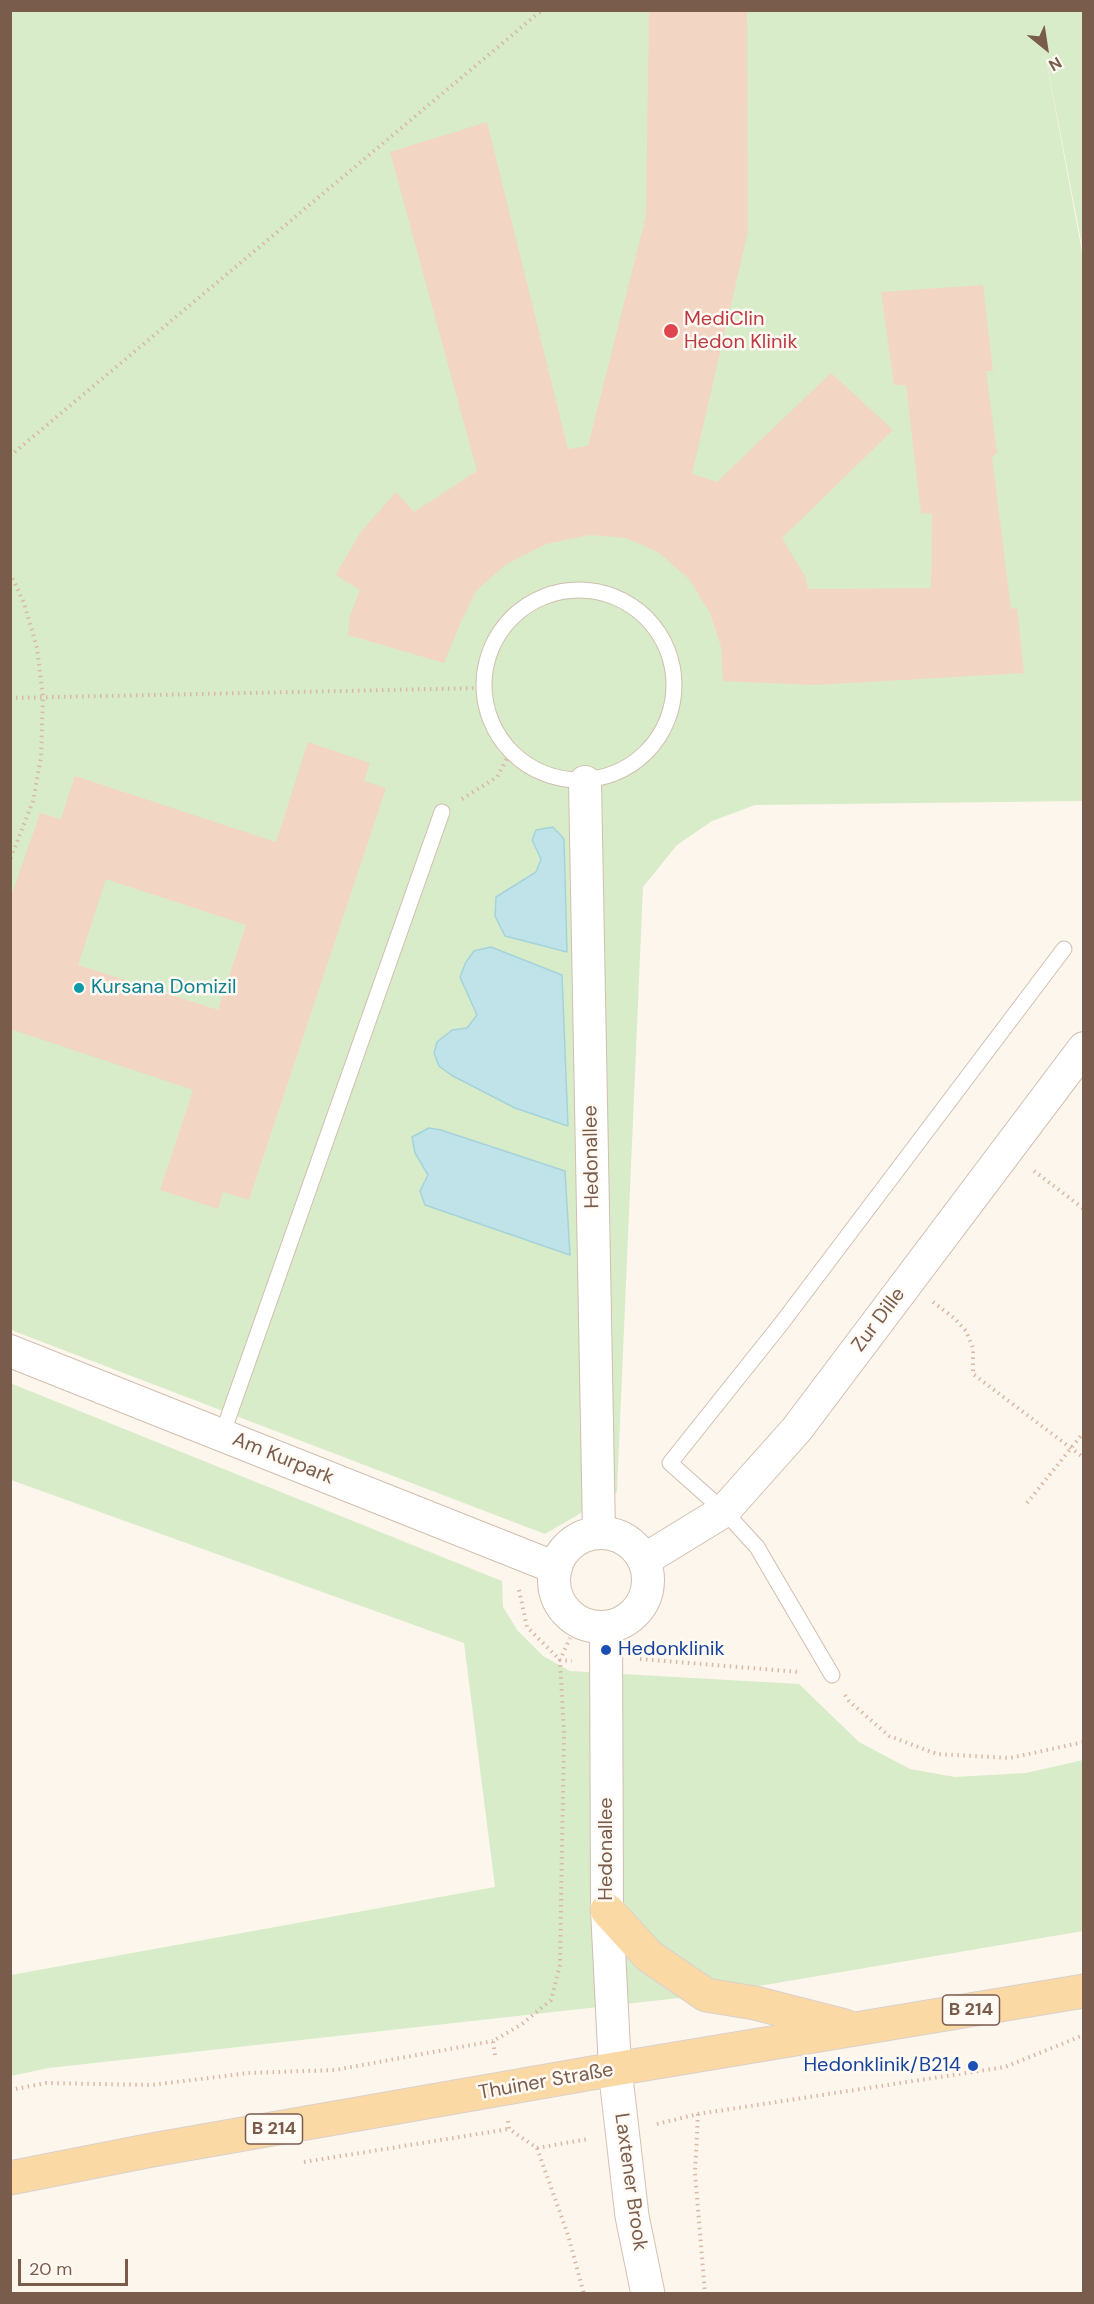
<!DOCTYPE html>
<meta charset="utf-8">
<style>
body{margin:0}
#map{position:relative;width:1094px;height:2304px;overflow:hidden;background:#fdf6ec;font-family:"DM Sans",sans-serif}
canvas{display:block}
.frame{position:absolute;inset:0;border:12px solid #7a5c4d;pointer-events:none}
.north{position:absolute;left:1016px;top:18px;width:60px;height:60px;-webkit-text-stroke:4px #fffaf3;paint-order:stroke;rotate:150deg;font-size:16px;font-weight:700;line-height:24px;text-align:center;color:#7a5c4d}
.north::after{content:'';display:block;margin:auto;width:21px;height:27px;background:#7a5c4d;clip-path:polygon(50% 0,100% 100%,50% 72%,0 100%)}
.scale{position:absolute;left:18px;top:2259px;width:110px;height:27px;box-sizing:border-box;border:3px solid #7a5c4d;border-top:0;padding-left:8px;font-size:18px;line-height:21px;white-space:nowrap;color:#7a5c4d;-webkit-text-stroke:4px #fffaf3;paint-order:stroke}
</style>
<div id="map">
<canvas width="1094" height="2304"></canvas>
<div class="frame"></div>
<div class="north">N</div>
<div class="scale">20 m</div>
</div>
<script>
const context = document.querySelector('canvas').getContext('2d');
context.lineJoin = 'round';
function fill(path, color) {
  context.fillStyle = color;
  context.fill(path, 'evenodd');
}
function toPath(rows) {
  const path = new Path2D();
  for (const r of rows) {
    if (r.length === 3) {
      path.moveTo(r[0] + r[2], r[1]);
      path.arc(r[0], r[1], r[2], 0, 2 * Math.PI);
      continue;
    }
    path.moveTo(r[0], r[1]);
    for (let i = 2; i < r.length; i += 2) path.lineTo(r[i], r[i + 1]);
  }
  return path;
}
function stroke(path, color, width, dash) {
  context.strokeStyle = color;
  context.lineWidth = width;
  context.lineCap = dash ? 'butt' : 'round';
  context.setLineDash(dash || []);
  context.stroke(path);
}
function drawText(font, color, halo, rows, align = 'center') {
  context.font = font + ' "DM Sans",sans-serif';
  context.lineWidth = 5;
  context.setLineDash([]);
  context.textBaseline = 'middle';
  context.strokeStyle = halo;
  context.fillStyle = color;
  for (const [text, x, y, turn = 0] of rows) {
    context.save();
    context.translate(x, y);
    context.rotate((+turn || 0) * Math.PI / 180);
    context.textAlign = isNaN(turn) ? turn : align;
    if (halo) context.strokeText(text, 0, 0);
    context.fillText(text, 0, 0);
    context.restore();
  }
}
fill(toPath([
 [10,11,1083,11,1083,251,1039,22,1083,257,1083,801,755,805,712,821,677,845,643,887,617,1492,545,1534,11,1330],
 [541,859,566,951,516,884,536,872],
 [471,998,568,1125,452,1030,467,1028,477,1015],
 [429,1128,441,1130,565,1171,570,1254,420,1191,428,1176,415,1153],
 [10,1383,502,1581,503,1607,518,1631,543,1656,570,1671,799,1684,859,1742,910,1769,955,1777,1026,1773,1083,1760,1083,1931,706,1995,49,2068,11,2076,11,1975,495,1887,464,1643,11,1480]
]), '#d8ecc9');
const water = toPath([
 [553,827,564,839,567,952,505,936,495,916,496,897,536,872,541,859,532,840,536,830,553,827],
 [491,947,562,975,568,1126,515,1108,451,1075,439,1066,434,1053,437,1042,452,1030,467,1028,477,1015,460,977,466,962,474,951,491,947],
 [429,1128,441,1130,565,1171,570,1255,425,1205,420,1191,428,1175,415,1153,412,1137,429,1128]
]);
fill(water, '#bfe3e8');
stroke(water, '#a5d3da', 1.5);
fill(toPath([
 [649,10,747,10,748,231,692,474,717,482,831,373,893,430,782,538,805,576,808,589,931,588,932,514,921,513,906,385,894,385,881,292,983,285,993,371,986,371,997,453,992,457,1011,609,1017,608,1024,673,814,685,723,681,721,647,710,613,689,579,658,552,626,538,590,535,546,544,505,565,476,591,460,624,444,663,348,635,350,616,360,590,336,575,360,533,396,492,414,512,477,471,390,152,487,122,568,449,588,446,646,216],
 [308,742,370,763,364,781,386,788,249,1200,223,1192,218,1209,160,1190,193,1090,10,1029,10,900,40,813,61,819,75,776,276,842],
 [106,879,246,925,218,1010,78,965]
]), '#f3d5c3');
const lane = toPath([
 [579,685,95],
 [222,1435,442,812],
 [832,1675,757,1547,724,1511,670,1463,781,1324,1064,949]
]);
const street = toPath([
 [585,782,599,1532],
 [10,1351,556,1568],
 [601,1580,47],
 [644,1560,724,1511,797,1429,1084,1048],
 [606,1628,607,1910,615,2069]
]);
const secondary = toPath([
 [615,2069,632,2216,648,2294]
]);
const primary = toPath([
 [607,1910,649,1956,706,1995,755,2003,845,2026],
 [10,2178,152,2150,615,2069,1084,1991]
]);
stroke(lane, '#d1beb0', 17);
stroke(street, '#d1beb0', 34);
stroke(secondary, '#d6c0b0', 35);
stroke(primary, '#dad1cd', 35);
stroke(toPath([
 [10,456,542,10],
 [10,573,24,603,37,648,43,697,41,757,33,801,10,860],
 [10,698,482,688],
 [462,799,497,777,510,753],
 [1034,1171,1084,1209],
 [933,1302,954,1318,966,1331,973,1348,973,1374,1084,1458],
 [1027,1503,1084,1432],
 [519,1590,527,1627,560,1660,572,1661],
 [640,1659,800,1672],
 [845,1695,849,1701,889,1736,937,1754,1010,1758,1084,1742],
 [495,2055,493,2041,522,2024,551,2000,560,1965,564,1734,560,1660,570,1638],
 [10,2090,46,2083,151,2085,249,2073,335,2070,493,2041],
 [698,2114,695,2173,705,2294],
 [508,2121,509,2129,537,2148,568,2235,584,2294],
 [657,2124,698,2114,1005,2067,1084,2035],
 [537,2148,588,2139],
 [304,2162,509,2129]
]), '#d9b8a5', 4, [1.5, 4.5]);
stroke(lane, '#fff', 15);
stroke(street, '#fff', 32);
stroke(secondary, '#fff', 33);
stroke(primary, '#fbd9a5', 33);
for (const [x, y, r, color] of [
 [671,331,8,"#e0444e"],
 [79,988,6,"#0f9aa8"],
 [606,1650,6,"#1a4fb4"],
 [973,2066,6,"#1a4fb4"]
]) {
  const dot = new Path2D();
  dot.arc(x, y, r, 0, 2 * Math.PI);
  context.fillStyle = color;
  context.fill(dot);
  stroke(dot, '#fffaf3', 2);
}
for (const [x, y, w] of [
 [971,2010,57],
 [274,2129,57]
]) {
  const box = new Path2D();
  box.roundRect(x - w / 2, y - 15, w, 30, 4.5);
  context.fillStyle = '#fffaf3';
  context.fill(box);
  stroke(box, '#7a5c4d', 1.5);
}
drawText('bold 18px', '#7a5c4d', null, [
 ["B 214",971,2010],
 ["B 214",274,2129]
]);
drawText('20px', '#be3a42', '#fffaf3', [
 ["MediClin",684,320],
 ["Hedon Klinik",684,343]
], 'left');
drawText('20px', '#0d838f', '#fffaf3', [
 ["Kursana Domizil",91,988]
], 'left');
drawText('20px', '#7a5c4d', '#fffaf3', [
 ["Hedonallee",592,1157,-91],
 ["Zur Dille",879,1320,-53],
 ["Am Kurpark",283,1459,22],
 ["Hedonallee",607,1849,-90],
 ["Thuiner Straße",546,2082,-10],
 ["Laxtener Brook",630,2182,82]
]);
drawText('20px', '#164399', '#fffaf3', [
 ["Hedonklinik",618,1650],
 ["Hedonklinik/B214",961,2066,"right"]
], 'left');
</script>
